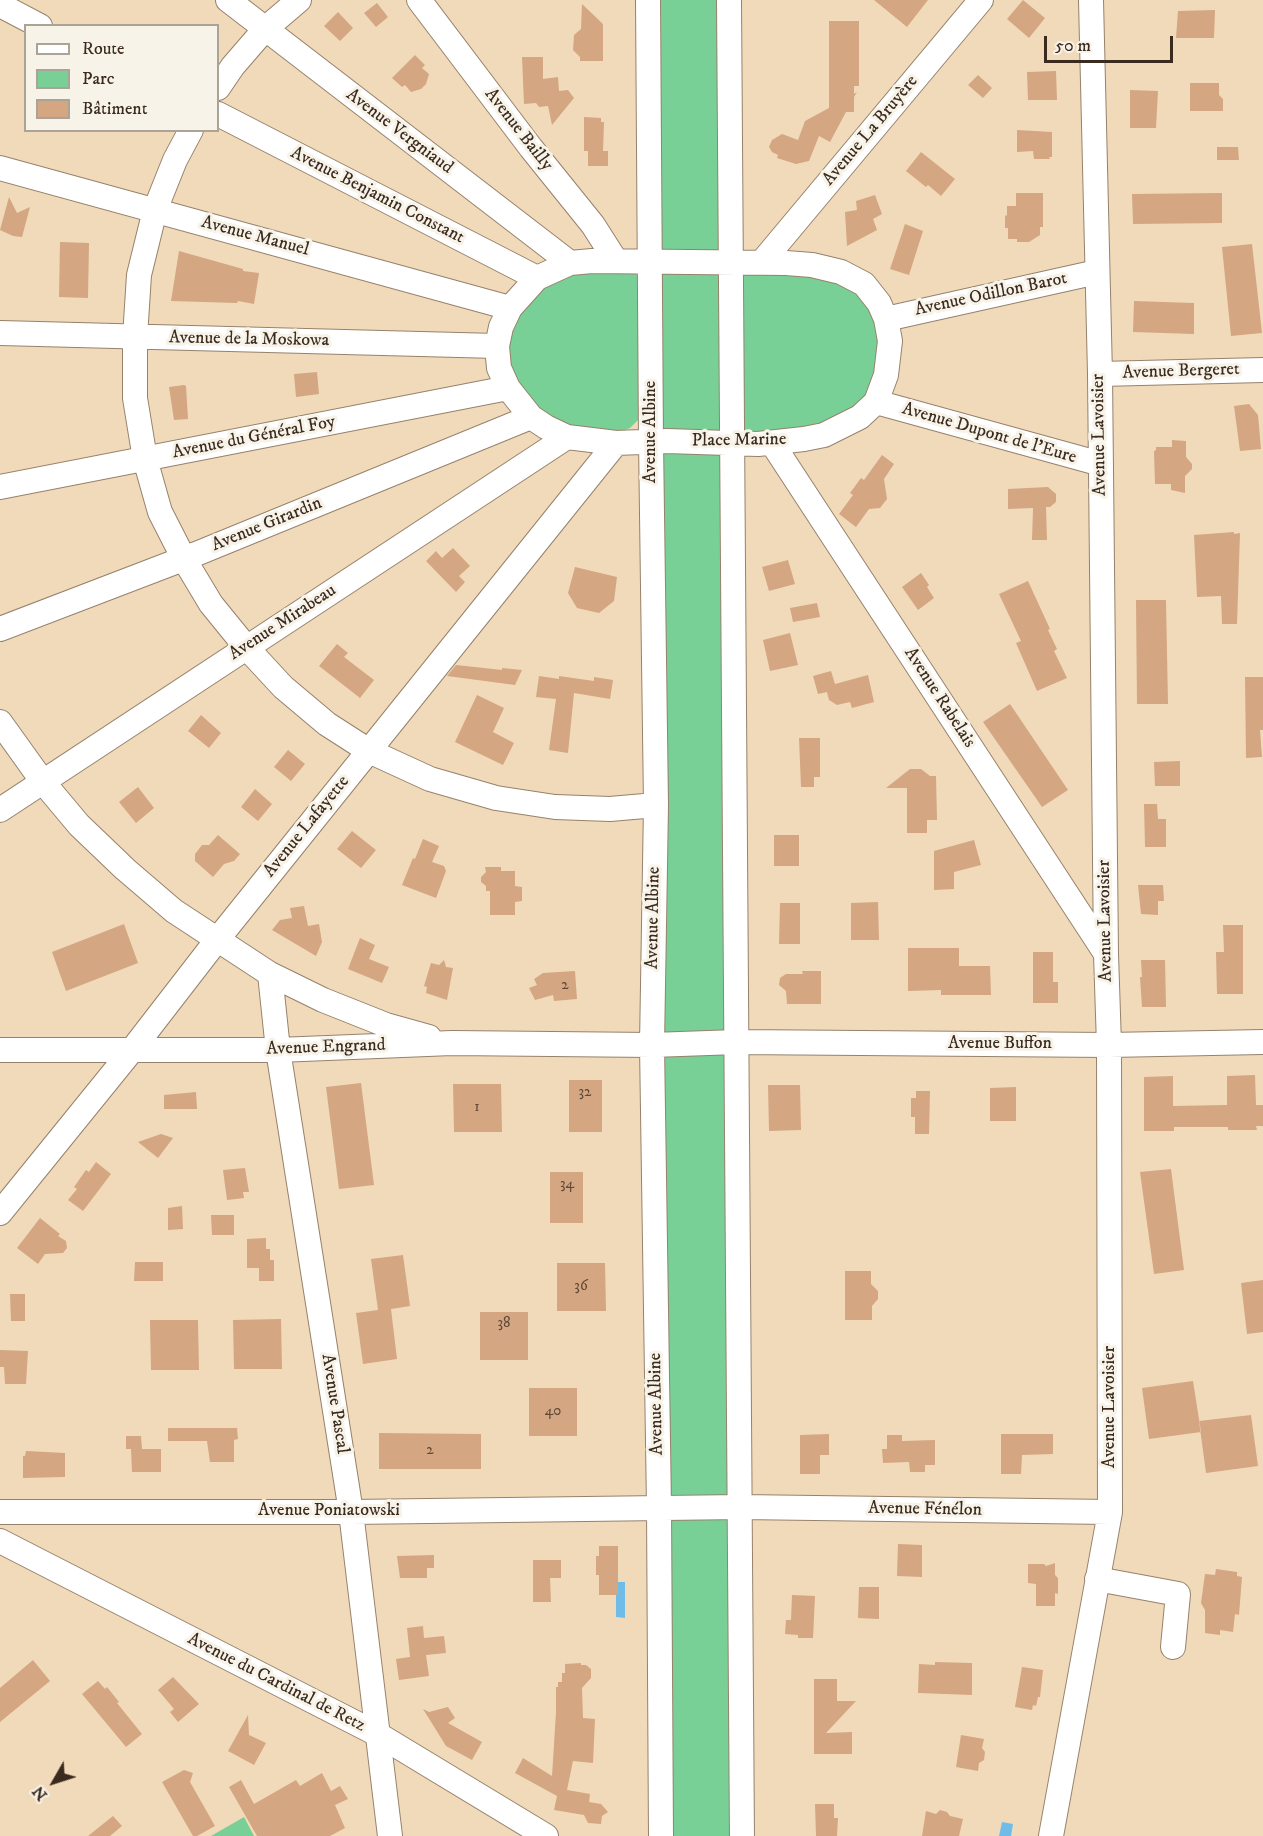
<!DOCTYPE html>
<meta charset="utf-8">
<style>
body{margin:0}
#map{position:relative;width:1263px;height:1836px;overflow:hidden;background:#f1daba;font-family:"IM FELL DW Pica",serif}
canvas{display:block}
.legend{position:absolute;left:24px;top:24px;width:195px;height:108px;box-sizing:border-box;background:#f7f3e8;border:2px solid #aca397;margin:0;padding:8px 10px;list-style:none;font-size:18px;color:#3b2a1e}
.legend li{display:flex;align-items:center;gap:12px;height:30px}
.legend b{width:30px;border:2px solid #aca397}
.north{position:absolute;left:24px;top:1752px;width:60px;height:60px;-webkit-text-stroke:4px #f7f3e8;paint-order:stroke;rotate:231deg;font-size:16px;font-weight:700;line-height:24px;text-align:center;color:#3b2a1e}
.north::after{content:'';display:block;margin:auto;width:21px;height:27px;background:#3b2a1e;clip-path:polygon(50% 0,100% 100%,50% 72%,0 100%)}
.scale{position:absolute;left:1044px;top:36px;width:129px;height:27px;box-sizing:border-box;border:3px solid #3b2a1e;border-top:0;padding-left:8px;font-size:18px;line-height:21px;white-space:nowrap;color:#3b2a1e;-webkit-text-stroke:4px #f7f3e8;paint-order:stroke}
</style>
<div id="map">
<canvas width="1263" height="1836"></canvas>
<ul class="legend">
<li><b style="height:8px;background:#fff"></b>Route</li>
<li><b style="height:16px;background:#78d096"></b>Parc</li>
<li><b style="height:16px;background:#d4a682"></b>Bâtiment</li>
</ul>
<div class="north">N</div>
<div class="scale">50 m</div>
</div>
<script>
const context = document.querySelector('canvas').getContext('2d');
context.lineJoin = 'round';
function fill(path, color) {
  context.fillStyle = color;
  context.fill(path, 'evenodd');
}
function toPath(rows) {
  const path = new Path2D();
  for (const r of rows) {
    path.moveTo(r[0], r[1]);
    for (let i = 2; i < r.length; i += 2) path.lineTo(r[i], r[i + 1]);
  }
  return path;
}
function stroke(path, color, width, dash) {
  context.strokeStyle = color;
  context.lineWidth = width;
  context.lineCap = dash ? 'butt' : 'round';
  context.setLineDash(dash || []);
  context.stroke(path);
}
function drawText(font, color, halo, rows, align = 'center') {
  context.font = font + ' "IM FELL DW Pica",serif';
  context.lineWidth = 6;
  context.setLineDash([]);
  context.textBaseline = 'middle';
  context.strokeStyle = halo;
  context.fillStyle = color;
  for (const [text, x, y, turn = 0] of rows) {
    context.save();
    context.translate(x, y);
    context.rotate((+turn || 0) * Math.PI / 180);
    context.textAlign = isNaN(turn) ? turn : align;
    if (halo) context.strokeText(text, 0, 0);
    context.fillText(text, 0, 0);
    context.restore();
  }
}
fill(toPath([
 [655,0,723,0,735,1836,667,1836],
 [739,267,808,271,850,287,877,317,883,361,866,403,802,432,739,436],
 [629,270,636,274,640,280,642,412,638,420,630,428,619,432,579,430,551,421,526,402,506,354,510,328,534,290,571,271],
 [244,1817,254,1836,211,1836]
]), '#78d096');
fill(toPath([
 [618,1582,625,1582,625,1618,616,1617,616,1595,618,1594],
 [1002,1822,1013,1824,1011,1836,999,1836]
]), '#70bce9');
fill(toPath([
 [874,0,928,0,907,27],
 [1023,0,1045,18,1029,38,1007,19],
 [377,3,388,17,376,27,364,13],
 [582,4,603,24,603,61,580,61,580,57,573,50,574,35,581,29],
 [1215,10,1214,38,1176,38,1178,11],
 [338,12,353,28,340,41,324,26],
 [829,21,859,21,859,86,854,86,854,94,857,92,854,97,854,112,846,112,830,142,819,136,809,161,796,164,777,158,778,155,772,152,769,147,772,140,782,134,798,140,805,121,829,108],
 [415,55,425,65,422,68,429,74,426,84,421,89,411,92,405,85,402,87,392,78],
 [522,57,543,57,543,79,558,77,559,91,568,90,574,98,552,125,548,106,539,107,536,103,524,104],
 [1056,71,1057,100,1028,100,1027,72],
 [978,75,992,88,983,98,968,85],
 [1190,83,1219,83,1219,95,1223,99,1223,111,1190,111],
 [1130,90,1158,91,1156,128,1130,128],
 [584,117,601,118,601,122,604,122,603,151,608,151,608,166,588,166,588,151,584,151],
 [1017,130,1052,132,1052,157,1049,157,1050,159,1034,159,1033,151,1017,152],
 [1217,147,1238,147,1239,160,1217,160],
 [921,152,955,179,941,196,928,185,926,187,906,171],
 [1016,193,1043,193,1043,227,1040,227,1040,235,1029,242,1017,242,1017,239,1008,239,1008,228,1005,228,1005,216,1007,215,1007,206,1016,206],
 [1222,193,1222,223,1133,224,1132,194],
 [875,195,882,214,873,219,877,230,847,246,845,212,857,210,856,201],
 [9,197,17,213,30,207,22,237,13,236,0,230],
 [905,224,923,231,909,275,890,269],
 [60,242,89,243,88,298,59,297],
 [1252,244,1262,333,1231,336,1222,247],
 [179,251,243,269,243,271,259,273,254,304,238,301,237,303,171,301],
 [1134,301,1194,303,1194,334,1133,332],
 [317,372,319,394,296,397,294,374],
 [184,385,186,386,188,419,174,420,169,387],
 [1249,404,1258,415,1261,449,1240,451,1234,406],
 [1172,440,1186,441,1186,457,1192,464,1192,469,1185,476,1185,493,1171,490,1171,484,1155,484,1154,451,1156,450,1156,447,1172,447],
 [882,455,894,464,884,479,887,499,880,508,869,509,856,527,839,514,853,495,850,493,861,478,864,480],
 [1048,487,1056,494,1056,502,1050,507,1046,507,1047,540,1032,540,1033,508,1008,509,1008,489],
 [1234,532,1234,534,1240,533,1237,624,1222,624,1221,596,1197,597,1194,535],
 [453,548,470,566,459,576,465,582,456,592,426,561,436,551,442,558],
 [788,560,795,584,769,591,762,567],
 [575,567,617,577,614,601,599,613,577,608,568,593],
 [921,573,929,585,927,587,934,598,918,610,902,587],
 [1028,581,1050,629,1048,630,1057,649,1054,651,1067,678,1037,691,1016,643,1021,641,999,594],
 [1136,600,1166,600,1168,704,1137,704],
 [817,603,820,617,793,622,790,608],
 [790,633,798,665,770,671,763,640],
 [337,644,348,653,344,657,374,680,360,698,319,666],
 [456,665,502,670,502,668,522,670,515,685,447,676],
 [831,671,835,684,868,675,874,702,852,708,850,702,837,705,829,700,827,692,818,694,813,676],
 [539,676,559,679,559,676,594,681,594,677,613,680,610,699,574,693,568,753,549,750,556,699,536,697],
 [1245,677,1263,677,1263,730,1260,730,1262,757,1246,758],
 [477,695,504,708,493,732,514,743,503,765,455,742],
 [1010,704,1068,790,1042,807,983,722],
 [201,715,221,733,209,748,188,731],
 [799,738,820,738,820,777,814,777,814,787,801,787],
 [288,750,305,764,291,781,274,767],
 [1180,761,1180,786,1155,786,1154,762],
 [910,769,921,769,930,776,936,776,937,820,927,820,927,833,907,833,907,788,886,788],
 [138,787,154,808,136,823,119,802],
 [255,789,272,804,258,821,241,807],
 [1144,804,1157,804,1158,819,1166,819,1166,847,1145,847],
 [352,831,376,850,361,868,337,849],
 [218,835,240,854,234,861,224,864,213,877,195,861,195,854,202,845,209,845],
 [774,835,799,835,799,866,774,866],
 [423,839,439,846,432,862,444,866,446,871,436,898,402,885,413,858,415,859],
 [974,840,981,865,954,872,954,889,934,890,934,851],
 [485,867,501,867,501,871,515,871,515,886,522,887,522,901,515,902,515,915,490,915,490,891,486,891,486,886,481,882,481,877,486,872],
 [1138,885,1163,885,1164,901,1158,901,1158,915,1141,914],
 [878,902,879,940,851,940,851,903],
 [780,903,800,903,800,944,779,944],
 [304,906,308,926,319,924,322,942,316,956,272,930,280,920,292,918,290,908],
 [124,924,138,963,66,991,52,952],
 [1223,925,1243,925,1243,994,1217,994,1216,952,1224,952],
 [360,938,375,945,369,959,389,967,382,983,348,969],
 [908,948,959,948,959,966,990,966,991,995,941,995,941,990,908,991],
 [1033,952,1053,952,1053,982,1058,982,1058,1003,1033,1003],
 [444,960,446,967,453,968,447,1000,426,993,427,987,424,986,431,963,439,965],
 [1141,960,1165,960,1166,1007,1142,1007,1140,977,1142,977],
 [575,971,577,999,554,1001,553,995,535,1000,529,988,537,985,534,979,543,973],
 [802,971,821,971,821,1004,787,1004,786,991,779,985,780,978,786,974,803,974],
 [1255,1075,1256,1105,1263,1105,1263,1126,1256,1126,1257,1130,1228,1130,1228,1127,1174,1127,1174,1131,1144,1131,1144,1077,1173,1076,1173,1106,1227,1105,1227,1076],
 [569,1080,602,1080,602,1132,569,1132],
 [361,1083,374,1185,339,1189,326,1087],
 [453,1084,501,1084,502,1132,454,1132],
 [768,1085,800,1085,801,1130,769,1131],
 [1016,1087,1016,1121,990,1121,990,1088],
 [916,1091,930,1091,929,1134,915,1134,915,1117,911,1117,911,1098,916,1098],
 [196,1092,197,1109,164,1109,164,1095],
 [161,1134,173,1138,158,1158,138,1142],
 [96,1162,111,1174,83,1211,68,1200,77,1189,74,1187,86,1170,89,1172],
 [245,1168,249,1192,243,1192,244,1198,227,1200,223,1170],
 [1171,1169,1184,1270,1154,1274,1140,1172],
 [550,1172,583,1172,583,1223,550,1223],
 [182,1206,183,1229,168,1230,168,1208],
 [211,1215,234,1215,234,1235,212,1235],
 [40,1218,60,1234,58,1236,66,1241,67,1248,63,1253,45,1254,38,1264,17,1248],
 [266,1238,266,1249,270,1249,270,1260,274,1260,274,1281,259,1281,259,1268,247,1268,247,1239],
 [403,1255,410,1306,391,1309,397,1359,363,1364,356,1313,378,1310,371,1259],
 [135,1262,163,1262,163,1281,134,1281],
 [557,1263,605,1263,606,1311,557,1311],
 [845,1271,871,1271,871,1284,878,1291,878,1299,872,1306,872,1320,845,1320],
 [1263,1280,1263,1332,1247,1334,1241,1283],
 [10,1294,25,1294,25,1321,11,1321],
 [480,1312,528,1312,528,1360,480,1360],
 [281,1319,282,1369,234,1369,233,1320],
 [150,1320,198,1320,199,1370,151,1370],
 [0,1350,28,1351,26,1384,5,1384,4,1367,0,1367],
 [1193,1381,1201,1432,1149,1439,1142,1388],
 [529,1388,577,1388,577,1436,529,1436],
 [1251,1415,1258,1466,1206,1473,1199,1421],
 [168,1428,237,1428,238,1439,234,1440,234,1462,210,1462,207,1441,168,1441],
 [379,1433,481,1434,481,1469,379,1469],
 [829,1434,829,1455,820,1455,820,1474,800,1474,800,1435],
 [1001,1434,1053,1434,1053,1454,1022,1455,1021,1474,1001,1474],
 [887,1435,902,1435,902,1441,935,1440,935,1465,925,1465,925,1472,910,1472,909,1462,883,1463,882,1449,887,1449],
 [126,1436,141,1436,142,1449,161,1449,161,1472,132,1472,131,1449,126,1449],
 [26,1451,65,1453,65,1477,23,1478,23,1456,25,1456],
 [898,1544,922,1545,922,1577,897,1576],
 [599,1546,618,1546,618,1595,599,1595,599,1575,596,1575,596,1556,599,1556],
 [434,1555,434,1568,427,1568,427,1578,400,1578,397,1556],
 [533,1560,561,1560,561,1578,550,1578,551,1602,533,1602],
 [1055,1563,1055,1575,1058,1578,1058,1594,1055,1593,1055,1606,1036,1606,1036,1584,1028,1583,1028,1564,1044,1564,1046,1566],
 [1216,1569,1237,1572,1237,1576,1242,1577,1239,1615,1235,1614,1233,1632,1220,1630,1220,1635,1205,1633,1205,1610,1201,1603,1205,1574,1215,1575],
 [859,1587,879,1587,879,1619,858,1618],
 [792,1595,815,1596,813,1638,798,1638,798,1635,785,1634,786,1620,791,1620],
 [423,1626,424,1638,444,1636,446,1653,426,1655,429,1676,399,1680,396,1659,410,1657,407,1628],
 [33,1660,50,1681,0,1722,0,1688],
 [935,1662,972,1663,972,1695,918,1693,919,1664,935,1665],
 [581,1663,581,1665,586,1665,591,1669,591,1678,582,1688,583,1718,595,1719,593,1763,573,1761,567,1790,590,1794,589,1802,601,1804,608,1812,602,1816,601,1824,588,1823,584,1815,554,1810,557,1796,515,1773,523,1758,552,1776,556,1712,556,1687,558,1687,558,1682,562,1682,562,1673,565,1673,565,1664],
 [1022,1667,1043,1670,1040,1697,1038,1697,1036,1706,1033,1705,1032,1710,1015,1707],
 [173,1677,199,1704,178,1722,170,1712,174,1709,158,1690],
 [814,1679,837,1679,837,1701,856,1701,826,1733,852,1732,852,1754,814,1754],
 [98,1681,105,1689,107,1687,119,1702,117,1703,142,1734,126,1747,82,1694],
 [448,1707,455,1718,448,1723,482,1742,472,1760,446,1746,423,1709,429,1712],
 [248,1715,249,1735,266,1743,254,1765,228,1751],
 [961,1735,984,1739,982,1748,985,1752,984,1760,979,1763,978,1771,956,1767],
 [184,1770,193,1773,190,1782,215,1826,197,1836,193,1836,162,1782],
 [322,1773,331,1791,340,1786,348,1799,335,1805,345,1828,330,1836,257,1836,229,1787,241,1780,254,1804,296,1780,300,1786],
 [815,1804,834,1804,834,1818,838,1818,837,1836,816,1836],
 [940,1810,947,1812,950,1816,963,1819,959,1836,922,1836,926,1811,936,1814],
 [113,1816,122,1826,110,1836,88,1836]
]), '#d4a682');
const minor = toPath([
 [228,0,570,263],
 [419,0,531,148,593,225,616,261],
 [648,0,651,441,656,805,652,1045,659,1508,661,1836],
 [729,0,742,1836],
 [0,5,40,26],
 [218,88,233,66,265,29,299,0],
 [218,114,537,278],
 [191,130,175,160,155,210,139,275,135,337,135,398,145,459,160,512,184,559,211,604,246,647,283,687,327,724,369,751,430,779,496,798,555,807,610,809,656,805],
 [0,168,510,308],
 [592,261,786,263,812,265,841,272,864,284,879,303,886,319,890,341,886,375,876,402,860,417,824,435,804,439,758,444,667,441,616,443,567,437,546,427,531,417,508,388,499,368,497,346,501,327,510,308,537,278,570,263,592,261],
 [762,262,981,0],
 [886,319,1097,272],
 [0,333,497,346],
 [1100,374,1263,370],
 [876,402,1101,464],
 [772,443,1106,954],
 [0,487,508,388],
 [0,629,196,554,531,417],
 [0,722,43,782,79,825,125,869,174,911,270,974,323,1000,386,1025,429,1037],
 [0,810,567,437],
 [270,974,278,1050,351,1512,390,1836],
 [0,1050,278,1050,452,1043,652,1045,737,1042,1109,1045,1263,1042],
 [0,1213,132,1050,217,940,616,443],
 [0,1512,351,1512,741,1507,1110,1512],
 [0,1541,379,1735,546,1836],
 [1097,1579,1178,1594,1173,1647],
 [1051,1836,1110,1512,1109,1045,1106,954,1100,374,1091,0]
]);
stroke(minor, '#96826c', 26);
stroke(minor, '#fff', 24);
drawText('15px', '#614937', null, [
 ["2",565,986],
 ["32",585,1093],
 ["1",477,1108],
 ["34",567,1185],
 ["36",581,1287],
 ["38",504,1324],
 ["40",553,1412],
 ["2",430,1451]
]);
drawText('18px', '#3b2a1e', '#f7f3e8', [
 ["Avenue Bailly",518,130,52],
 ["Avenue La Bruyère",871,131,-50],
 ["Avenue Vergniaud",399,132,37],
 ["Avenue Benjamin Constant",377,196,27],
 ["Avenue Manuel",255,237,15],
 ["Avenue Odillon Barot",991,295,-12],
 ["Avenue de la Moskowa",249,340,1],
 ["Avenue Bergeret",1181,372,-2],
 ["Avenue Albine",651,432,-90],
 ["Avenue Dupont de l'Eure",989,434,16],
 ["Avenue Lavoisier",1100,435,-91],
 ["Avenue du Général Foy",254,438,-11],
 ["Place Marine",739,441,-1],
 ["Avenue Girardin",267,525,-22],
 ["Avenue Mirabeau",283,623,-33],
 ["Avenue Rabelais",939,698,57],
 ["Avenue Lafayette",307,827,-51],
 ["Avenue Albine",654,918,-89],
 ["Avenue Lavoisier",1106,921,-91],
 ["Avenue Buffon",1000,1044],
 ["Avenue Engrand",326,1048,-2],
 ["Avenue Pascal",334,1404,81],
 ["Avenue Albine",657,1404,-91],
 ["Avenue Lavoisier",1110,1407,-90],
 ["Avenue Fénélon",925,1510,1],
 ["Avenue Poniatowski",329,1511],
 ["Avenue du Cardinal de Retz",276,1683,27]
]);
</script>
